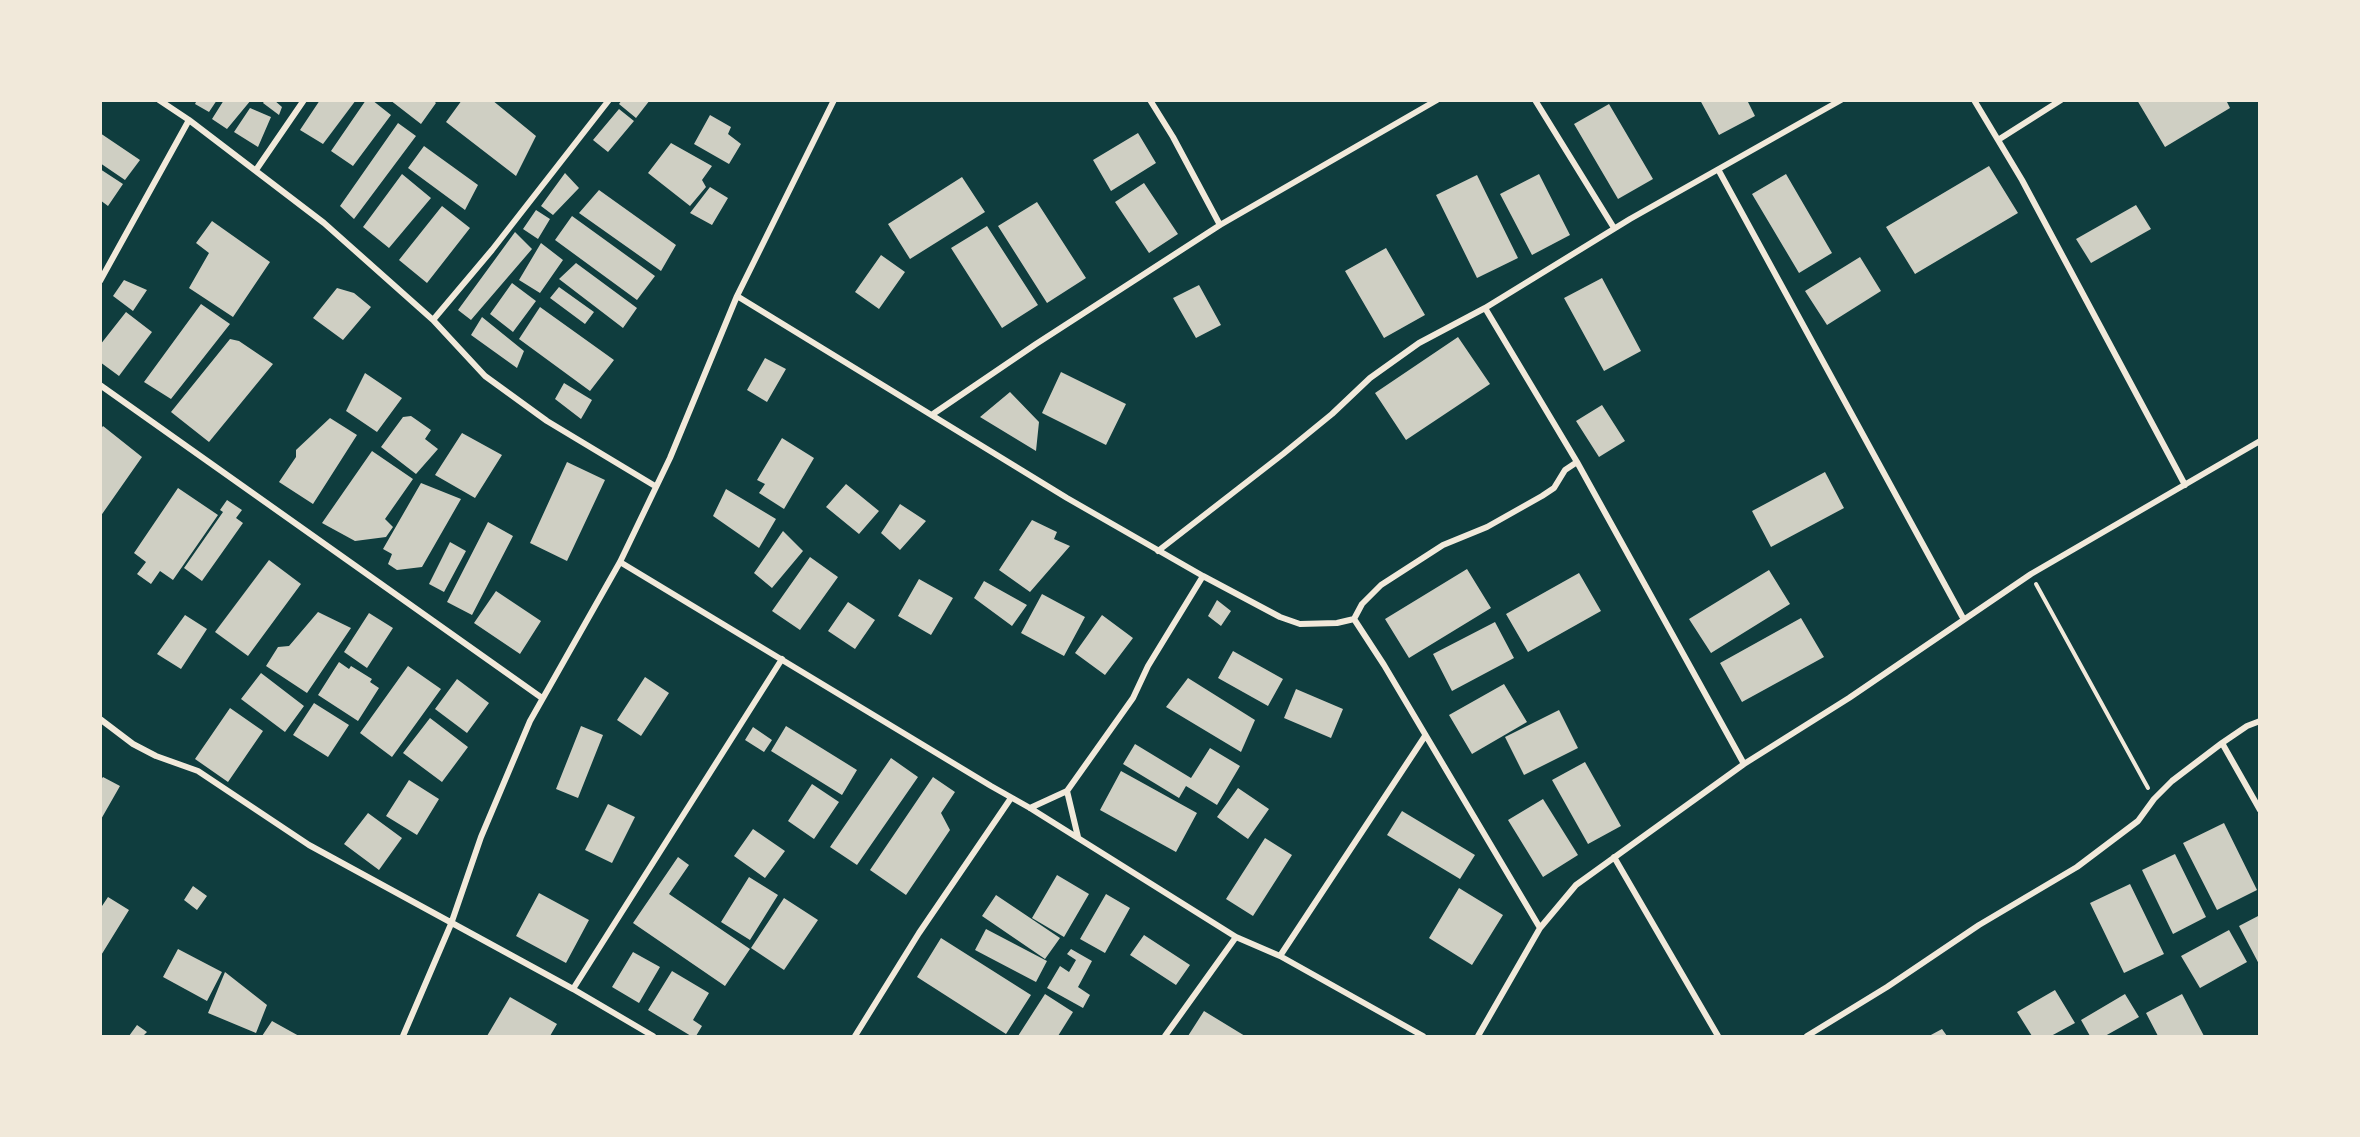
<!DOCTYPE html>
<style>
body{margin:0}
#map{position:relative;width:2360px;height:1137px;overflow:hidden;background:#0f3d3e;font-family:Lato,sans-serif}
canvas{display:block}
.frame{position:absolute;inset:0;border:102px solid #f1e9da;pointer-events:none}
</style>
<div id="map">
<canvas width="2360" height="1137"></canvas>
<div class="frame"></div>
</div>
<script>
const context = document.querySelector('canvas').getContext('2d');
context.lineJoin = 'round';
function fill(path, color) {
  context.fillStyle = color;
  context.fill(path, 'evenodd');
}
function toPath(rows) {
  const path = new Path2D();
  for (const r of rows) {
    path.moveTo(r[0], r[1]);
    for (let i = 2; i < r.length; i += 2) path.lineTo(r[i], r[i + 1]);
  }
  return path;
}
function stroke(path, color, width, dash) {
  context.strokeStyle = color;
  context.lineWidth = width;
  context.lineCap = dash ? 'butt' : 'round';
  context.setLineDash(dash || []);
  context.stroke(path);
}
fill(toPath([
 [197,100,217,100,209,112,195,104],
 [224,100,251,100,227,129,212,119],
 [265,100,274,100,282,107,279,115,263,103],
 [320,100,356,100,323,144,300,130],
 [366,100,372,100,391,115,353,166,331,151],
 [390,100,433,100,436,103,421,124],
 [462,100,492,100,536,136,516,176,446,122],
 [622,100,650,100,636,118,619,104],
 [1700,100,1747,100,1755,116,1719,135],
 [2137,100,2226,100,2230,108,2165,147],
 [1609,104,1653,179,1618,199,1574,124],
 [250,108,271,117,258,147,234,132],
 [619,109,634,121,608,152,593,140],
 [710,115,731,127,728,134,741,144,729,164,694,144],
 [398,123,416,136,354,219,340,206],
 [100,133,140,160,125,180,100,163],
 [1138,133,1156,163,1111,191,1093,160],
 [671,143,712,166,702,180,706,187,690,206,648,173],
 [424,146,478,185,465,210,408,168],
 [1989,166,2018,213,1915,274,1886,227],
 [100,169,123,184,108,206,100,200],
 [565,173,579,188,553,215,541,206],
 [402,174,431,198,389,248,363,227],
 [1539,174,1570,235,1532,255,1500,194],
 [1786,174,1832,253,1799,273,1752,194],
 [1477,175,1518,258,1477,278,1436,195],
 [962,177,985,212,910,259,888,224],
 [1144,183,1178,234,1149,253,1115,202],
 [710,187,728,198,712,225,690,213],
 [599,190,676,245,661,271,579,213],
 [1037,202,1086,278,1047,303,998,226],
 [2136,205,2151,229,2091,263,2076,239],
 [442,206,470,228,427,283,399,260],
 [536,210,550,219,538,239,523,229],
 [572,216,655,276,637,300,555,240],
 [212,221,270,262,233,317,189,288,209,253,196,243],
 [987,226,1038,305,1002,328,951,248],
 [515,232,532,249,471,320,458,310],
 [541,243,563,260,540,293,519,280],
 [1386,248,1425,315,1384,338,1345,271],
 [881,255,905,272,879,309,855,292],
 [1860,257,1881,291,1827,325,1805,291],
 [576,263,637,308,623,328,559,279],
 [1602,278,1641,351,1604,371,1564,298],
 [124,280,147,290,133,311,113,296],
 [512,283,536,301,513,332,490,314],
 [1199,285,1221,325,1196,338,1173,298],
 [559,287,594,312,585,324,550,298],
 [337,288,354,293,371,307,343,340,313,318],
 [201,304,230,324,171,399,144,382],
 [540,307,614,360,590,391,519,339],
 [126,312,152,332,119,376,100,362,100,345],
 [482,317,524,351,517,368,471,335],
 [1458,337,1490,384,1406,440,1375,393],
 [230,339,239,341,273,364,209,442,171,412],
 [765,358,786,369,767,402,747,390],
 [1061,372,1126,404,1106,445,1042,413],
 [365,373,402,398,377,432,346,411],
 [564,383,592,400,581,419,555,399],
 [1010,392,1039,422,1036,451,980,417],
 [1602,405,1625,441,1599,457,1576,421],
 [411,416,431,430,425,439,438,449,416,474,381,447,403,417],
 [330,418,357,435,313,504,279,482,296,457,296,450],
 [103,426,142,457,100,517,100,430],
 [462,433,502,455,475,498,435,475],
 [782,438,814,458,784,509,759,493,765,484,757,480],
 [372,451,413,479,385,519,393,527,386,537,355,541,322,523],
 [567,462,605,480,567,561,530,543],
 [1825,472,1844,508,1771,547,1752,511],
 [421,483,461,499,422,567,397,570,388,564,392,554,383,549],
 [846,484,879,511,859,534,826,507],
 [178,488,218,515,173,580,160,571,151,584,137,574,146,562,134,553],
 [726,489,776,519,759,548,713,516],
 [227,500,242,510,236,518,243,523,202,581,184,568,223,512,220,510],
 [900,504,926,521,900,550,881,533],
 [1032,520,1057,532,1054,539,1070,546,1030,592,999,570],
 [488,522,513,536,472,615,447,602],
 [783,531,803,551,772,588,754,573],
 [450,542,466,551,444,592,429,584],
 [810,557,838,577,800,630,772,611],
 [269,560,301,584,248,656,215,632],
 [1467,569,1491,608,1409,658,1385,619],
 [1769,570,1790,604,1711,653,1689,619],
 [1579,573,1601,611,1528,652,1506,614],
 [919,579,953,598,931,635,898,616],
 [984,581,1027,605,1012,626,974,598],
 [496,591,541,621,520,654,474,623],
 [1042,594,1085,617,1064,656,1021,633],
 [1217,600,1231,611,1221,626,1208,616],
 [848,602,875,620,855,649,828,631],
 [318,612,351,628,307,693,266,666,278,647,289,646],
 [369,613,393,628,367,668,344,652],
 [185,615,207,629,181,669,157,654],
 [1102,615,1133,638,1105,675,1075,653],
 [1801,618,1824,657,1742,702,1720,663],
 [1495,622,1514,658,1452,691,1433,654],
 [1233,651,1283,679,1268,706,1218,678],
 [339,662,349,669,351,666,372,679,370,682,379,688,358,721,318,695],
 [408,666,441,689,392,757,360,733],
 [261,673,304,706,285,732,241,699],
 [645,677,669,693,641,736,617,720],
 [1188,678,1255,720,1241,752,1166,707],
 [457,679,489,703,467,733,435,709],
 [1504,684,1527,722,1472,754,1449,715],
 [1296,689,1343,709,1331,738,1284,718],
 [314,703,349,725,328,757,293,735],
 [230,708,263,731,228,782,195,759],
 [1559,710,1578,748,1524,775,1505,737],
 [430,718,468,747,442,782,403,753],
 [581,726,603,735,578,798,556,789],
 [786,726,857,770,842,795,771,751],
 [753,727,772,740,764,752,745,740],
 [1135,744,1191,778,1210,748,1240,766,1217,805,1186,786,1179,798,1123,764],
 [891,758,918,777,857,865,830,847],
 [1585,762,1621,826,1588,844,1552,780],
 [1121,771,1197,813,1176,852,1100,810],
 [103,777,120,786,100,821,100,781],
 [933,777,955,792,941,813,950,830,906,895,870,870],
 [409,780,439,799,417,835,386,816],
 [812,784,839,802,814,839,788,821],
 [1238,788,1269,809,1248,839,1217,817],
 [1543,799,1578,855,1543,877,1508,820],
 [608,804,635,817,612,863,585,850],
 [1402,811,1475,855,1460,879,1387,835],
 [368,813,402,838,379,870,344,844],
 [2224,823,2257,890,2217,910,2183,843],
 [753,829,785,851,765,878,734,856],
 [1265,838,1292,855,1253,916,1226,899],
 [2175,854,2206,917,2173,934,2142,870],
 [678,857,689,865,669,894,750,949,725,986,633,923],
 [1057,875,1089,894,1064,937,1032,918],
 [749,877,778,895,750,940,721,922],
 [2130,884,2164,954,2124,973,2090,903],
 [193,886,207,896,197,910,184,900],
 [1459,888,1503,915,1472,965,1429,938],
 [539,893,589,920,566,963,516,936],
 [1106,894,1130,908,1105,953,1080,939],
 [996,895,1060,938,1045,959,982,916],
 [108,897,129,910,100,957,100,909],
 [784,898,818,920,784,970,751,948],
 [2260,915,2260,966,2239,926],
 [986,929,1047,961,1036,982,975,950],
 [2229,930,2247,962,2200,988,2181,956],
 [1144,935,1190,965,1176,985,1130,955],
 [941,938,1031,995,1006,1034,917,977],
 [178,949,222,972,207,1001,163,977],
 [1071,949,1092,961,1078,987,1090,995,1083,1008,1047,988,1060,966,1069,972,1076,960,1067,954],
 [633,952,660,967,639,1003,612,987],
 [672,971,709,993,693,1020,702,1026,696,1036,691,1036,648,1010],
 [225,972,267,1005,256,1033,208,1013],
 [2055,990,2075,1023,2051,1036,2032,1036,2017,1012],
 [1045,994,1073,1012,1058,1036,1018,1036],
 [2125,994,2139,1017,2105,1036,2090,1036,2081,1020],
 [2182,994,2204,1036,2158,1036,2146,1013],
 [510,997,557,1024,550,1036,487,1036],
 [1204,1011,1245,1036,1188,1036],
 [272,1021,299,1036,262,1036],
 [137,1025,147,1032,143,1036,129,1036],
 [1942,1029,1947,1036,1929,1036]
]), '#cfcfc3');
stroke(toPath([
 [2036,584,2148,788]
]), '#f1e9da', 4);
stroke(toPath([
 [159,100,189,120,324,223,433,320,485,376,547,421,655,486],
 [1150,100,1173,137,1220,225],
 [1535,100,1614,228],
 [1974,100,2022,180,2185,485],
 [1998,140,2061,100],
 [256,170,304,100],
 [1719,171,1963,618],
 [100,281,189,120],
 [737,296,1067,498,1203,576,1148,666,1133,698,1067,791,1030,808],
 [1485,308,1577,462,1744,764],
 [433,320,492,250,609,100],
 [100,385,542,698],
 [933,414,1036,344,1220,225,1437,100],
 [1158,551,1283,454,1332,414,1370,378,1419,343,1485,308,1630,219,1841,100],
 [620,562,991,786,1030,808,1236,937,1280,956,1423,1036],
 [1203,576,1280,617,1300,624,1337,623,1354,619],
 [100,719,133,744,156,756,198,771,309,845,573,989,653,1036],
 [2222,743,2260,810],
 [1067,791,1078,837],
 [1614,857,1718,1036],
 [1540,928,1384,665,1354,619,1362,604,1381,585,1443,545,1487,527,1542,496,1554,488,1565,470,1577,462],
 [1280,956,1425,736],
 [573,989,782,659],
 [403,1036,451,924,481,837,530,721,620,562,670,458,737,296,834,100],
 [855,1036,919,933,1011,798],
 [1165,1036,1236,937],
 [1478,1036,1540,928,1576,885,1744,764,1849,698,2031,574,2260,441],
 [1807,1036,1887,987,1979,925,2077,867,2138,821,2154,799,2172,781,2222,743,2247,726,2260,721]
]), '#f1e9da', 6);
</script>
